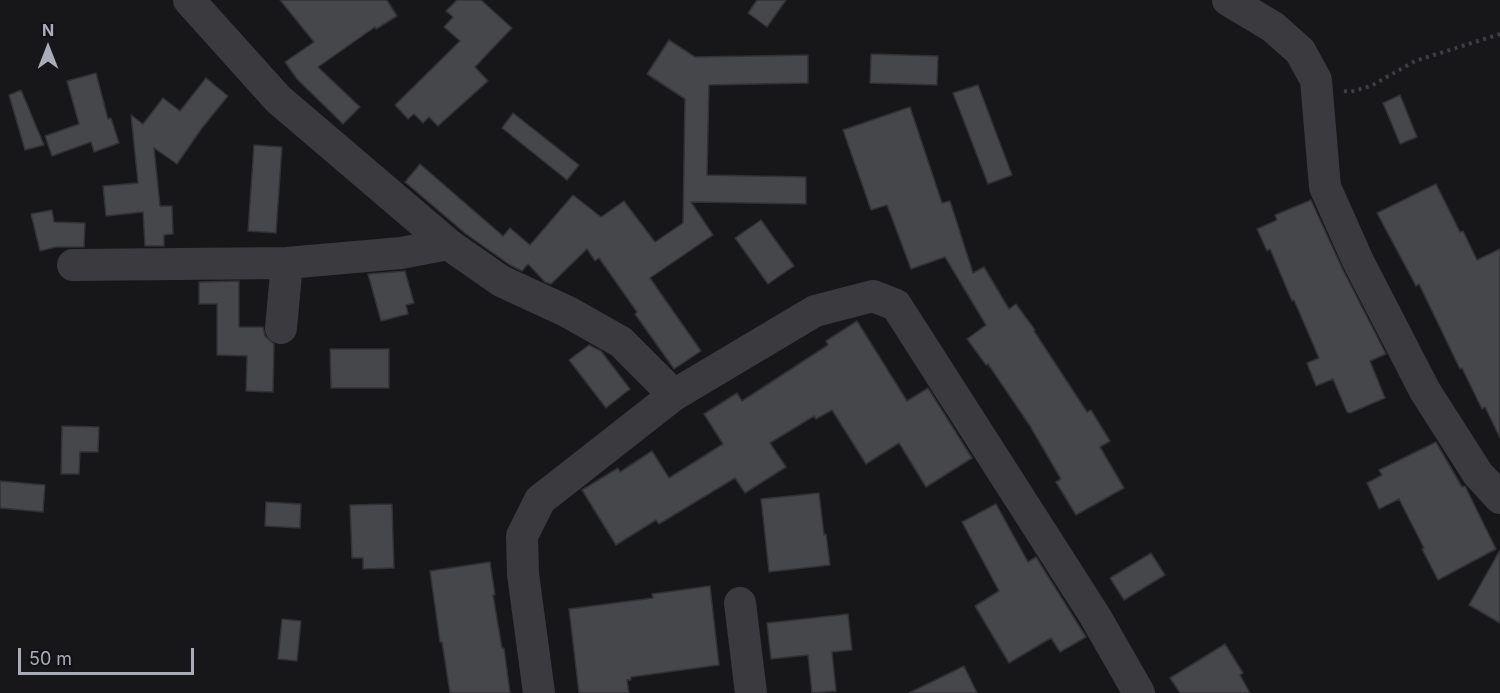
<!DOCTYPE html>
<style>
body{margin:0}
#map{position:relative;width:1500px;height:693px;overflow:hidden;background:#171719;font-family:Inter,sans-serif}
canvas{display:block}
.north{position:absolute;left:18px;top:18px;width:60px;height:60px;-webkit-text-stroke:4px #121214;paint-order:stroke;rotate:0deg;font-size:16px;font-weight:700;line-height:24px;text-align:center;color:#aaacb7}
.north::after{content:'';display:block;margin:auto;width:21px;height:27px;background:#aaacb7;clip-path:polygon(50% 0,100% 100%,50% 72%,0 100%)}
.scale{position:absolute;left:18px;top:648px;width:176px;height:27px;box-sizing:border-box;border:3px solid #aaacb7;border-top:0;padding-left:8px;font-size:18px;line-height:21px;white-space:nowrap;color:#aaacb7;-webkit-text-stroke:4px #121214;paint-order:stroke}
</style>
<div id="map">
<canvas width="1500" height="693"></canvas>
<div class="north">N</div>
<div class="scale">50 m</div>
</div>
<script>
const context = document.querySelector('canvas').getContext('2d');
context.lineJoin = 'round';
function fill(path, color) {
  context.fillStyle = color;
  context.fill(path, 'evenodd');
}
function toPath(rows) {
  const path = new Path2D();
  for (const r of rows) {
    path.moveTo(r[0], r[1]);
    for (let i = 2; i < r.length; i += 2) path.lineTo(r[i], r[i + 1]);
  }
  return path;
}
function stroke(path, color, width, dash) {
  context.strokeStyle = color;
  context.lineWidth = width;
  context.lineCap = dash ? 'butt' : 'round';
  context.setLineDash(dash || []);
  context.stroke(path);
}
const building = toPath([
 [280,0,387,0,397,16,376,29,375,27,318,67,360,107,343,124,297,79,285,62,314,42,280,0],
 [457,0,481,0,512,28,475,67,488,81,438,126,429,117,423,123,414,114,408,119,395,105,460,41,444,27,453,17,446,11,457,0],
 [757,0,786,0,767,27,748,13,757,0],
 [669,40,695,57,808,55,808,83,709,85,707,175,806,177,806,204,691,202,713,235,650,278,701,351,674,369,635,314,637,312,599,258,595,261,587,249,551,284,545,282,528,264,522,271,510,265,466,234,405,182,420,164,503,236,510,228,530,245,573,195,601,217,624,201,655,242,683,223,685,99,647,74,669,40],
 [871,54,938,56,937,85,870,83,871,54],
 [96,73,108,119,111,118,119,143,94,152,91,142,52,156,45,136,79,124,67,81,96,73],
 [206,78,228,96,202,128,177,164,154,148,160,206,172,206,173,234,164,235,164,246,145,246,143,212,106,216,103,186,138,183,131,115,143,124,163,98,180,111,206,78],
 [978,85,1012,175,988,184,953,93,978,85],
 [21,90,44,145,25,150,9,95,21,90],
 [1400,95,1417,137,1400,144,1383,103,1400,95],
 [910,107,942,203,950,201,973,273,984,267,1009,309,1016,304,1035,330,1034,331,1087,412,1091,410,1110,441,1100,447,1124,488,1076,515,1056,482,1061,479,1030,426,988,364,986,365,967,339,986,325,945,257,911,269,887,205,871,210,843,130,910,107],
 [513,113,579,165,567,180,502,128,513,113],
 [254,145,282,147,276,233,248,231,254,145],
 [1436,184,1460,232,1463,231,1477,260,1500,249,1500,438,1485,407,1482,409,1462,368,1460,369,1419,284,1416,286,1377,213,1436,184],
 [1311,200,1342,268,1386,354,1370,361,1385,398,1350,413,1347,412,1333,379,1316,386,1307,363,1319,358,1294,300,1292,301,1270,249,1267,251,1257,229,1277,220,1275,215,1311,200],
 [52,210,54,222,85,223,84,247,56,247,40,251,31,214,52,210],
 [761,220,794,266,768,284,735,238,761,220],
 [405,271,414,303,406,305,408,314,381,321,368,274,405,271],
 [239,281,239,327,263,327,265,336,274,344,273,392,246,391,247,356,217,355,217,304,199,304,199,282,239,281],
 [857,321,907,401,928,388,972,458,926,487,899,443,866,464,832,410,816,419,814,416,770,443,786,467,745,493,735,478,659,524,656,520,616,545,582,490,618,468,620,472,652,451,669,478,723,444,704,414,737,393,742,401,828,345,826,341,857,321],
 [589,345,601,351,630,389,606,408,569,360,589,345],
 [330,349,389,349,389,388,331,388,330,349],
 [62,426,99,427,98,452,80,452,79,474,61,474,62,426],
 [1436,442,1462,487,1465,486,1496,549,1438,580,1422,549,1424,548,1399,499,1379,509,1367,483,1382,475,1379,470,1436,442],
 [0,481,45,485,43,512,0,508,0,481],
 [819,493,824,535,826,534,830,565,769,572,761,499,819,493],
 [266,502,301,504,300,528,265,526,266,502],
 [392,504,394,568,363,569,363,558,352,558,350,505,392,504],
 [996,504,1028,562,1036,557,1086,637,1060,652,1051,638,1009,663,975,606,999,591,962,522,996,504],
 [1500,550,1500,623,1469,605,1500,550],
 [1151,553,1165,575,1124,600,1110,578,1151,553],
 [490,562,495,595,493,595,502,648,504,648,510,693,450,693,442,642,440,642,430,571,490,562],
 [710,586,719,665,631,677,631,680,627,680,629,693,579,693,569,609,653,598,652,594,710,586],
 [848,614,852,650,832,652,836,691,812,693,808,655,771,659,767,623,848,614],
 [282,619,301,621,297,661,278,659,282,619],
 [1225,644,1243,673,1240,675,1250,693,1180,693,1170,678,1225,644],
 [964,666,977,693,909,693,964,666]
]);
fill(building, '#46474b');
stroke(building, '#323134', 1.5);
stroke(toPath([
 [1344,91,1350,92,1371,86,1415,61,1500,34]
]), '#3e3f44', 4, [3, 4.5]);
stroke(toPath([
 [189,0,278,99,448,244,501,281,568,312,621,342,674,395],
 [1228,0,1273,27,1300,51,1316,80,1325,187,1358,261,1425,391,1478,474,1500,498],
 [73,265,287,263,401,253,448,244],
 [281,328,287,263],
 [740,603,751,693],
 [539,693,523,574,522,536,540,500,674,395,815,311,873,296,896,305,1095,616,1139,693]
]), '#3a3a3f', 32);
</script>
